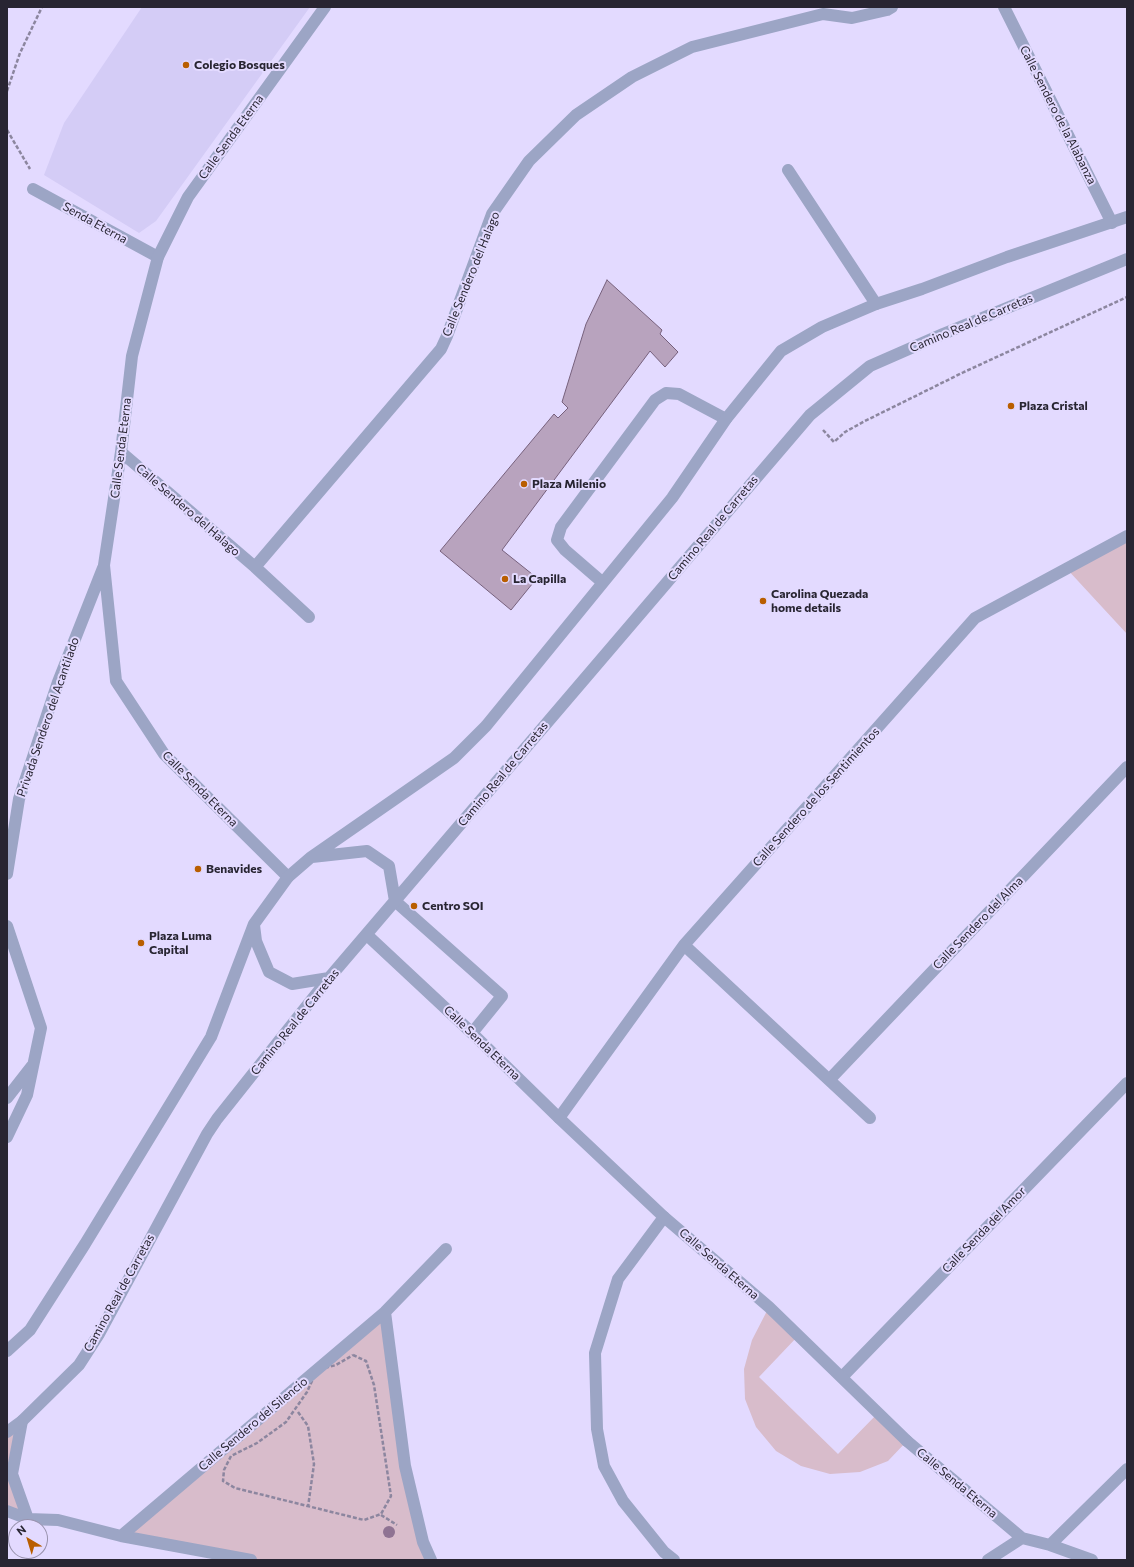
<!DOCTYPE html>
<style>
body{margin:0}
#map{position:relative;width:1134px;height:1567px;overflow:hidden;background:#e3daff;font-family:Commissioner,sans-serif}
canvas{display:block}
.frame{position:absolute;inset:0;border:8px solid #282532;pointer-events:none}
.north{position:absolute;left:8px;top:1519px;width:40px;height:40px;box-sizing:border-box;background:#e3daff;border:1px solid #9892ad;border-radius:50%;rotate:322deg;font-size:11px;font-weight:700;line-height:16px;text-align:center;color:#282532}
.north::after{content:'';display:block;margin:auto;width:14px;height:18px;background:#b95e00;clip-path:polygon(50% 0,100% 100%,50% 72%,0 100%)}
</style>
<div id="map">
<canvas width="1134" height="1567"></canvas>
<div class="frame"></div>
<div class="north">N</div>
</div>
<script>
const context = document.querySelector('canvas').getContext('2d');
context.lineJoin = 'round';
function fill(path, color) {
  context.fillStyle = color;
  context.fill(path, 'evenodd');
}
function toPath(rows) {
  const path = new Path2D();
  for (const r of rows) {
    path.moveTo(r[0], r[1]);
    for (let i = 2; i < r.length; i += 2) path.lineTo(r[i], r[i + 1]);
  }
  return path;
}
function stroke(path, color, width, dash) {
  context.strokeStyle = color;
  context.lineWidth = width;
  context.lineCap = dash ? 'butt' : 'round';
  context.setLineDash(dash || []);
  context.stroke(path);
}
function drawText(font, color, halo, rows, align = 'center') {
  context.font = font + ' Commissioner,sans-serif';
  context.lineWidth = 4;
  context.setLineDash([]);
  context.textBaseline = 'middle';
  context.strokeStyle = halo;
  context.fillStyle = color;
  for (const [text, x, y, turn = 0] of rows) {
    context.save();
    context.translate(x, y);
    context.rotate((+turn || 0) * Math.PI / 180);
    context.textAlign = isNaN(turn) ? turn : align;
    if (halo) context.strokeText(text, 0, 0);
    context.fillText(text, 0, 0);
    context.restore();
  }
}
fill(toPath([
 [142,7,310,7,156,221,139,233,44,175,64,123]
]), '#d4ccf6');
fill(toPath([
 [1127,536,1127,634,1066,568],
 [769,1307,798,1336,759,1377,838,1454,879,1412,907,1441,888,1461,860,1472,830,1474,801,1466,776,1451,756,1427,745,1399,744,1369,752,1340],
 [385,1312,405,1466,431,1560,251,1560,121,1536],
 [22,1421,12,1474,28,1519,7,1511,7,1432]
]), '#d8bccb');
const building = toPath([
 [607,280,662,330,660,334,678,352,665,367,650,351,502,550,537,578,511,610,440,551,554,414,558,418,568,408,562,402,586,324,607,280]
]);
fill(building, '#b8a3be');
stroke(building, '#76607c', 1);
stroke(toPath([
 [7,91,20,53,42,7],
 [7,130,30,169],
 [823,430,834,442,845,432,865,421,964,372,1127,297],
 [353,1355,366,1361,374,1385,391,1496,381,1514,364,1520,235,1488,223,1481,224,1470,231,1456,257,1443,286,1422,307,1392,317,1370,336,1365,353,1355],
 [298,1412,308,1426,314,1464,308,1507],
 [381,1515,397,1525]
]), '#8c869f', 2.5, [4, 2]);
stroke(toPath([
 [788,170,876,304],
 [33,189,158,257],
 [602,582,565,550,557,540,561,527,655,400,666,393,679,394,726,419],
 [395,901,502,996,472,1033],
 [7,926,41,1028,27,1095,7,1137],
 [7,1098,32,1066]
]), '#9ca5c5', 12);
stroke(toPath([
 [1004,7,1112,223],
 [121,452,255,567,309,617],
 [255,567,441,349,447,336,492,214,529,161,576,115,632,77,692,47,823,14,852,18,887,10,892,7],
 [7,874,19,799,58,682,103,568],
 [288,877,164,754,116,681,104,565,121,452,132,356,158,257,188,197,325,7],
 [684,945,870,1118],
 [830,1079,1127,767],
 [559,1118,684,945,975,618,1127,536],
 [664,1217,618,1279,595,1353,597,1429,604,1466,623,1501,664,1552,674,1560],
 [385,1312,405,1466,423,1542,431,1560],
 [842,1377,1127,1083],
 [22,1421,12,1474,28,1519],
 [907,1441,1022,1538,1050,1545,1092,1560],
 [7,1511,28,1519,58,1520,121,1536,251,1560],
 [121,1536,385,1312,446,1249],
 [1050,1545,1127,1469],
 [988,1560,1022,1538]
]), '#9ca5c5', 12);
stroke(toPath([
 [312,857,367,851,389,866,395,901],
 [254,925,256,941,269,972,292,984,329,978],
 [367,935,472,1033,559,1118,664,1217,769,1307,907,1441],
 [7,1351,30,1330,85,1244,211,1037,254,924,288,877,310,858,454,758,486,726,672,498,726,419,781,351,822,327,876,304,922,289,1007,257,1127,217],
 [7,1432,22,1421,79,1365,99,1334,207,1134,217,1119,329,978,810,415,870,366,943,334,1127,259]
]), '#9ca5c5', 12);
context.fillStyle = '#8f7393';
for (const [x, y] of [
 [389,1532]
]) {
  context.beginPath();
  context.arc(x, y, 6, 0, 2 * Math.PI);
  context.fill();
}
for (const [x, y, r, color] of [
 [186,65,4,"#b95e00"],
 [1011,406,4,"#b95e00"],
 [524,484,4,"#b95e00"],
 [505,579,4,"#b95e00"],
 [763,601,4,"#b95e00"],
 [198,869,4,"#b95e00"],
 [414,906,4,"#b95e00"],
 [141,943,4,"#b95e00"]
]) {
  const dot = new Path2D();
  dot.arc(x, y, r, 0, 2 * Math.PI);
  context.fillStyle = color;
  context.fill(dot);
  stroke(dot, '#e3daff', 1.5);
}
drawText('bold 12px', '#282532', '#e3daff', [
 ["Colegio Bosques",194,65],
 ["Plaza Cristal",1019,406],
 ["Plaza Milenio",532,484],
 ["La Capilla",513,579],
 ["Carolina Quezada",771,594],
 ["home details",771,608],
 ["Benavides",206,869],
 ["Centro SOI",422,906],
 ["Plaza Luma",149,936],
 ["Capital",149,950]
], 'left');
drawText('12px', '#282532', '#e3daff', [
 ["Calle Sendero de la Alabanza",1058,115,63],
 ["Calle Senda Eterna",231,137,-54],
 ["Senda Eterna",95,223,29],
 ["Calle Sendero del Halago",471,274,-68],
 ["Camino Real de Carretas",971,323,-23],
 ["Calle Senda Eterna",121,448,-83],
 ["Calle Sendero del Halago",188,510,41],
 ["Camino Real de Carretas",713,528,-50],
 ["Privada Sendero del Acantilado",48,717,-71],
 ["Camino Real de Carretas",503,774,-50],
 ["Calle Senda Eterna",200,789,45],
 ["Calle Sendero de los Sentimientos",816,797,-48],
 ["Calle Sendero del Alma",978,923,-46],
 ["Camino Real de Carretas",295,1022,-51],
 ["Calle Senda Eterna",482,1043,44],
 ["Calle Senda del Amor",984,1230,-46],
 ["Calle Senda Eterna",719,1264,41],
 ["Camino Real de Carretas",119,1293,-61],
 ["Calle Sendero del Silencio",253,1424,-40],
 ["Calle Senda Eterna",957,1483,40]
]);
</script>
